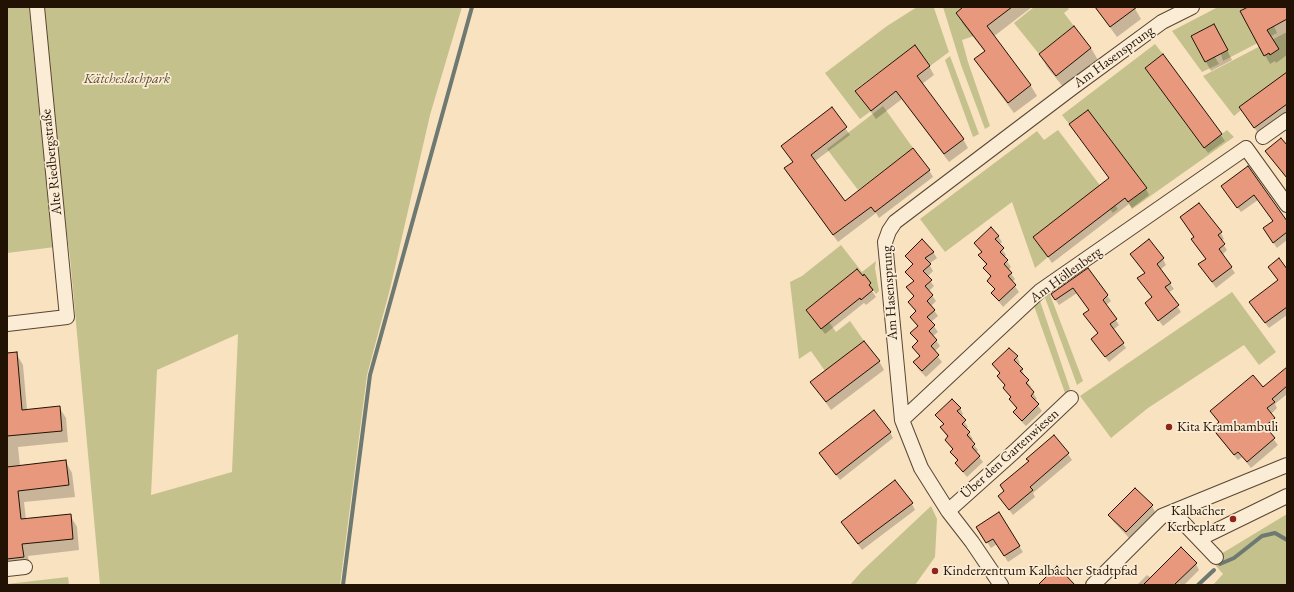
<!DOCTYPE html>
<meta charset="utf-8">
<style>
body{margin:0}
#map{position:relative;width:1294px;height:592px;overflow:hidden;background:#f9e2c0;font-family:"EB Garamond",serif}
canvas{display:block}
.frame{position:absolute;inset:0;border:8px solid #221204;pointer-events:none}
</style>
<div id="map">
<canvas width="1294" height="592"></canvas>
<div class="frame"></div>
</div>
<script>
const context = document.querySelector('canvas').getContext('2d');
context.lineJoin = 'round';
function fill(path, color) {
  context.fillStyle = color;
  context.fill(path, 'evenodd');
}
function toPath(rows) {
  const path = new Path2D();
  for (const r of rows) {
    path.moveTo(r[0], r[1]);
    for (let i = 2; i < r.length; i += 2) path.lineTo(r[i], r[i + 1]);
  }
  return path;
}
function stroke(path, color, width, dash) {
  context.strokeStyle = color;
  context.lineWidth = width;
  context.lineCap = dash ? 'butt' : 'round';
  context.setLineDash(dash || []);
  context.stroke(path);
}
function drawText(font, color, halo, rows, align = 'center') {
  context.font = font + ' "EB Garamond",serif';
  context.lineWidth = 3.5;
  context.setLineDash([]);
  context.textBaseline = 'middle';
  context.strokeStyle = halo;
  context.fillStyle = color;
  for (const [text, x, y, turn = 0] of rows) {
    context.save();
    context.translate(x, y);
    context.rotate((+turn || 0) * Math.PI / 180);
    context.textAlign = isNaN(turn) ? turn : align;
    if (halo) context.strokeText(text, 0, 0);
    context.fillText(text, 0, 0);
    context.restore();
  }
}
fill(toPath([
 [7,7,29,7,41,128,55,247,7,253],
 [41,7,462,7,430,115,390,289,367,375,340,585,100,585,70,257,56,159],
 [238,334,232,472,151,495,157,370],
 [917,7,934,8,949,52,930,66,915,45,906,52,855,90,871,111,860,119,825,73,887,26],
 [943,7,963,7,956,13,974,36,962,40,968,62,990,126,985,129,961,65],
 [1034,7,1067,7,1069,9,1064,13,1074,26,1039,54,1014,23],
 [1218,7,1248,7,1240,11,1254,37,1274,26,1277,33,1223,61,1221,54,1228,50,1214,24,1191,36,1205,62,1215,57,1219,64,1202,72,1172,31],
 [1287,32,1287,72,1234,116,1203,76],
 [1155,44,1163,54,1145,68,1204,148,1227,130,1234,137,1132,209,1128,202,1147,188,1095,119,1088,110,1069,124,1062,115],
 [950,56,979,134,973,137,945,60],
 [883,106,913,148,858,190,827,149],
 [1058,130,1118,209,1113,213,1094,190,1033,237,1048,257,1035,268,1012,202,945,252,920,219,1037,131,1044,140],
 [841,245,862,272,876,261,875,268,879,291,876,294,869,285,871,283,865,275,863,276,857,269,806,310,821,329,829,322,836,332,850,321,864,341,825,371,811,351,799,359,790,282,802,276],
 [1049,292,1083,381,1077,385,1044,295],
 [1232,292,1276,352,1259,365,1244,345,1148,408,1111,438,1080,396],
 [1040,301,1070,389,1065,393,1034,306],
 [931,506,937,519,935,557,915,585,850,585,862,571],
 [1287,514,1287,585,1213,585,1223,574,1211,560],
 [68,577,69,585,7,585,7,584]
]), '#c5c18d');
fill(toPath([
 [965,7,1032,7,993,37,1031,86,1037,96,1014,113,982,70,976,60,985,52,963,24,957,13],
 [1095,7,1134,7,1141,19,1117,37],
 [1250,7,1287,7,1287,55,1276,63,1275,61,1270,64,1241,12],
 [1219,34,1232,60,1211,71,1192,36],
 [1091,48,1098,60,1064,88,1047,67,1040,54],
 [1163,56,1225,141,1208,153,1150,74],
 [929,66,934,75,922,84,963,139,968,148,949,162,902,99,876,119,856,91],
 [1287,74,1287,117,1260,136,1246,116],
 [832,109,850,135,815,161,844,202,929,170,933,177,879,218,876,213,838,242,790,176,794,163],
 [1287,147,1287,179,1266,151],
 [1248,167,1287,223,1287,240,1277,248,1267,234,1273,222,1258,200,1241,212,1226,192],
 [1110,179,1146,189,1149,195,1132,208,1129,204,1052,263,1034,237],
 [1181,218,1221,233,1224,239,1221,241,1227,250,1222,255,1235,273,1216,288,1203,270,1206,259,1196,246,1195,238],
 [998,236,1002,242,999,245,1006,255,1004,257,1011,267,1008,270,1015,279,1012,282,1019,292,1003,307,992,293,995,290,988,281,991,278,984,268,987,266,979,256,982,253,975,243],
 [933,252,937,258,929,264,933,271,927,277,934,286,929,291,936,301,931,306,938,316,931,322,938,332,933,336,940,346,934,352,942,362,926,377,918,369,915,363,920,357,913,347,918,343,911,333,918,327,911,318,916,312,909,302,915,297,908,288,914,282,907,272,913,265,906,256],
 [1131,254,1163,259,1166,265,1160,270,1174,289,1168,293,1181,312,1163,326,1150,309,1153,298,1139,278,1145,274],
 [1269,267,1287,269,1287,315,1269,328,1253,308,1278,281],
 [1088,269,1111,301,1106,305,1119,325,1113,330,1126,348,1109,362,1095,344,1099,334,1088,320,1090,311,1077,293,1059,305,1055,299],
 [864,276,874,290,872,291,876,297,866,305,864,303,825,334,807,310],
 [16,353,23,365,27,410,59,407,66,418,68,442,18,447,20,466,66,462,72,473,75,497,24,502,26,520,70,515,77,527,79,550,28,556,30,569,7,570,7,354],
 [1017,357,1020,363,1018,365,1022,370,1025,376,1024,377,1031,387,1030,388,1037,399,1034,401,1042,411,1026,426,1018,418,1015,412,1017,410,1010,399,1012,398,1008,394,1004,388,1006,387,998,376,1001,374,994,364],
 [879,361,884,370,831,410,812,383],
 [1287,371,1287,394,1275,404,1277,408,1271,414,1278,424,1268,432,1278,445,1251,468,1242,457,1238,460,1216,434,1213,428,1219,423,1211,411,1263,389],
 [960,408,963,414,961,417,968,427,966,429,973,439,971,441,978,450,976,453,983,462,967,477,956,464,958,462,951,452,953,450,946,440,948,438,941,428,944,425,936,416],
 [890,432,893,438,840,480,820,454],
 [1068,454,1072,460,1033,493,1035,497,1013,515,999,496,1005,492,1029,462,1028,459],
 [1135,489,1152,506,1155,512,1129,538,1113,521,1109,515],
 [912,504,915,510,862,550,846,528],
 [981,533,1019,546,1023,552,1008,562,997,544,991,548],
 [1196,564,1199,570,1184,585,1181,585,1179,583,1178,585,1137,585,1147,575,1151,578]
]), '#0003');
stroke(toPath([
 [1220,564,1234,558,1262,536,1275,533,1287,540],
 [343,585,370,375,472,7],
 [1198,585,1214,570]
]), '#6d7971', 4);
const building = toPath([
 [963,7,1012,7,987,26,1031,85,1008,103,974,59,985,51,956,13,963,7],
 [1095,7,1137,7,1110,27,1095,7],
 [1248,7,1287,7,1287,19,1267,30,1279,49,1270,55,1269,53,1264,56,1240,11,1248,7],
 [1214,24,1228,50,1205,62,1191,36,1214,24],
 [1074,26,1091,48,1056,76,1039,54,1074,26],
 [915,45,930,66,917,76,964,139,944,154,896,91,871,111,855,91,915,45],
 [1163,54,1222,134,1204,148,1145,68,1163,54],
 [1287,72,1287,104,1254,128,1239,107,1287,72],
 [832,107,847,127,811,155,845,201,913,148,930,170,875,212,871,207,833,235,784,168,793,162,781,146,832,107],
 [1088,110,1147,188,1128,202,1125,198,1048,257,1033,237,1109,178,1069,124,1088,110],
 [1281,138,1287,145,1287,178,1265,151,1281,138],
 [1248,166,1287,221,1287,232,1273,243,1263,228,1273,221,1254,195,1237,208,1221,186,1248,166],
 [1199,203,1222,232,1218,235,1225,244,1219,249,1232,267,1212,282,1198,264,1206,259,1191,239,1194,237,1180,217,1199,203],
 [991,227,999,236,995,239,1004,248,1000,252,1008,260,1004,264,1012,273,1008,276,1016,285,999,301,991,293,995,289,987,281,991,276,983,268,987,264,978,255,982,252,974,243,991,227],
 [922,239,934,252,925,258,931,264,923,271,932,280,925,286,933,295,927,301,935,310,927,317,935,325,929,331,937,340,931,346,939,355,922,371,913,362,920,356,912,347,918,341,910,333,918,326,910,317,916,311,908,302,914,296,906,287,914,281,905,272,913,264,905,256,922,239],
 [1149,239,1164,258,1157,264,1171,283,1165,287,1179,305,1158,321,1145,303,1152,297,1137,278,1145,273,1130,254,1149,239],
 [1279,258,1287,269,1287,307,1265,323,1249,302,1278,280,1268,267,1279,258],
 [1088,268,1108,295,1103,300,1117,319,1110,324,1124,343,1105,357,1091,339,1098,333,1083,314,1089,310,1073,288,1055,300,1051,294,1088,268],
 [857,269,863,276,864,274,871,283,869,285,873,290,861,300,860,298,821,329,806,310,857,269],
 [864,341,880,361,826,402,810,382,864,341],
 [1009,348,1018,356,1014,360,1023,369,1020,371,1029,380,1026,383,1034,392,1031,396,1039,404,1022,421,1013,412,1017,408,1009,399,1011,397,1003,388,1005,385,997,376,1000,373,992,364,1009,348],
 [17,352,22,410,60,406,62,431,7,436,7,353,17,352],
 [1287,367,1287,386,1272,399,1275,402,1267,408,1275,418,1265,426,1275,438,1247,462,1238,452,1234,455,1212,428,1219,422,1210,411,1253,375,1263,387,1287,367],
 [952,399,961,408,957,411,966,420,962,424,970,432,967,435,975,444,972,447,980,456,963,472,955,463,958,460,950,452,953,449,945,440,948,436,940,427,944,424,935,415,952,399],
 [874,410,891,432,836,475,819,453,874,410],
 [1054,435,1069,453,1030,487,1033,490,1009,510,998,496,1004,491,1000,485,1029,461,1026,459,1054,435],
 [66,460,69,485,18,491,21,519,71,514,73,539,22,544,24,557,7,559,7,467,66,460],
 [895,480,913,503,858,544,841,522,895,480],
 [1135,488,1153,505,1126,532,1108,515,1135,488],
 [999,512,1020,546,1004,556,993,539,986,543,976,527,999,512],
 [1181,547,1197,563,1174,585,1143,585,1181,547],
 [1057,566,1075,585,1038,585,1057,566]
]);
fill(building, '#e7987d');
stroke(building, '#221204', 1);
const minor = toPath([
 [1263,137,1287,120],
 [7,324,67,317,37,7],
 [902,420,1040,291,1246,148,1287,205],
 [948,511,1015,451,1071,398],
 [1173,512,1216,557],
 [1199,539,1287,496],
 [7,569,25,567],
 [1001,585,972,542,948,511,921,468,902,420,885,242,889,231,895,222,1072,88,1162,22,1192,7],
 [1093,585,1162,516,1287,465]
]);
stroke(minor, '#584633', 16);
stroke(minor, '#fbecd6', 14);
for (const [x, y, r, color] of [
 [1169,427,4,"#8f2418"],
 [1233,519,4,"#8f2418"],
 [935,571,4,"#8f2418"]
]) {
  const dot = new Path2D();
  dot.arc(x, y, r, 0, 2 * Math.PI);
  context.fillStyle = color;
  context.fill(dot);
  stroke(dot, '#fbecd6', 1.5);
}
drawText('14px', '#221204', '#fbecd6', [
 ["Am Hasensprung",1114,57,-36],
 ["Alte Riedbergstraße",52,162,-96],
 ["Am Höllenberg",1066,275,-36],
 ["Am Hasensprung",890,293,-94],
 ["Über den Gartenwiesen",1010,454,-42]
]);
drawText('italic 14px', '#5b4f34', '#fbecd6', [
 ["Kätcheslachpark",127,79]
]);
drawText('14px', '#221204', '#fbecd6', [
 ["Kita Krambambuli",1177,427],
 ["Kalbacher",1225,511,"right"],
 ["Kerbeplatz",1225,527,"right"],
 ["Kinderzentrum Kalbacher Stadtpfad",943,571]
], 'left');
</script>
